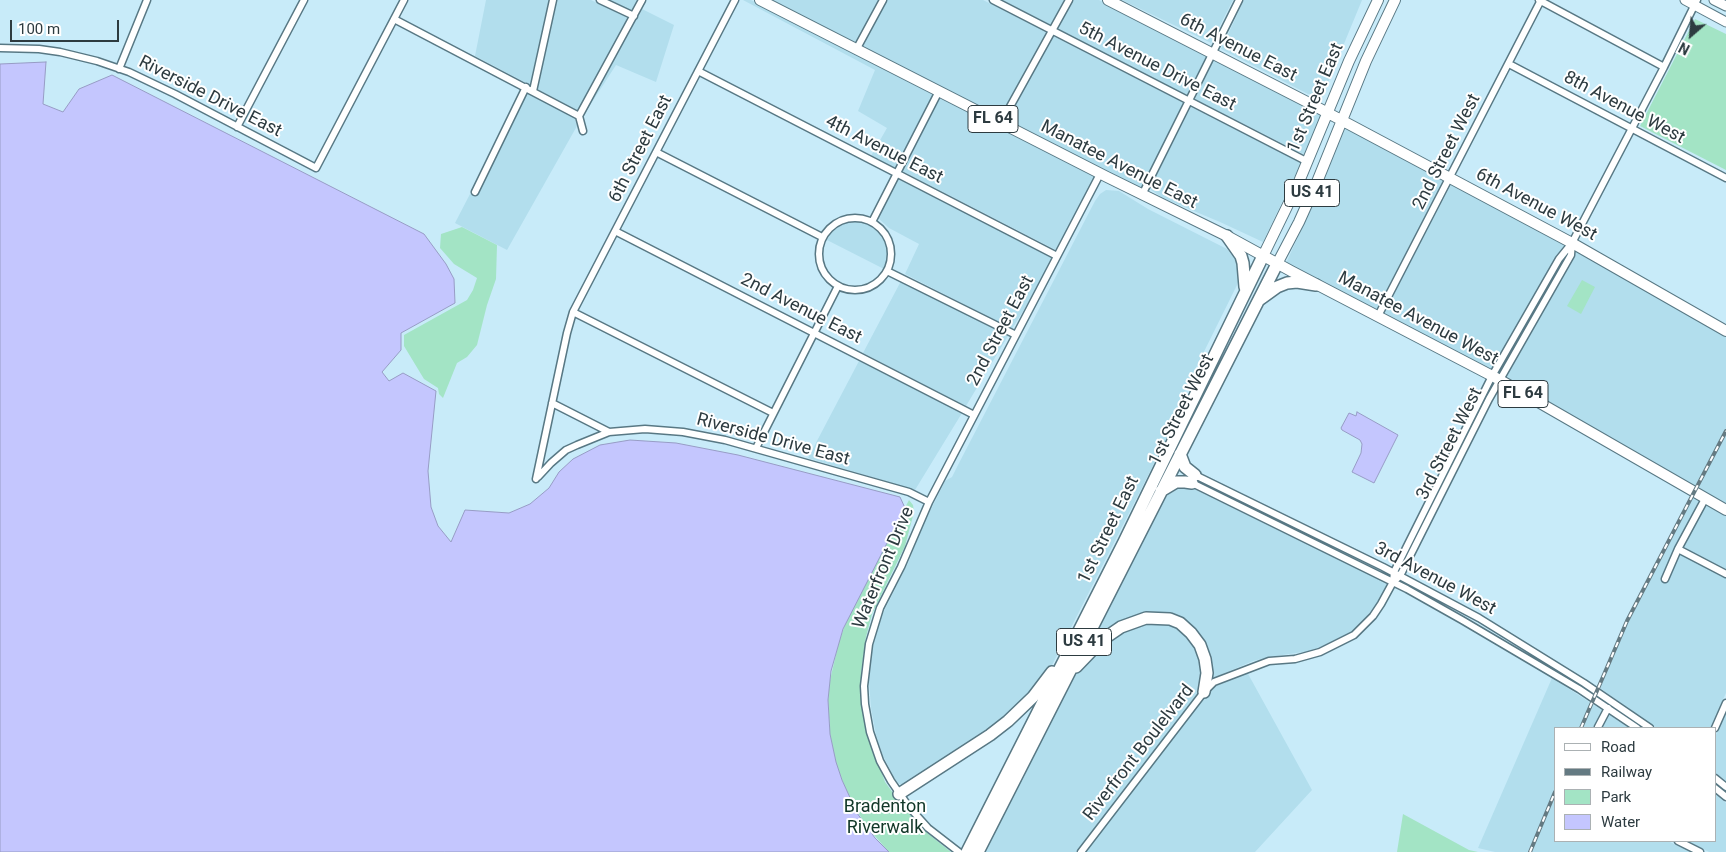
<!DOCTYPE html>
<style>
body{margin:0}
#map{position:relative;width:1726px;height:852px;overflow:hidden;background:#c8ebf9;font-family:Roboto,sans-serif}
canvas{display:block}
.legend{position:absolute;left:1554px;top:727px;width:162px;height:115px;box-sizing:border-box;background:#fff;border:1px solid #abb1b3;margin:0;padding:6px 9px;list-style:none;font-size:15px;color:#2d3b40}
.legend li{display:flex;align-items:center;gap:10px;height:25px}
.legend b{width:25px;border:1px solid #abb1b3}
.north{position:absolute;left:1666px;top:10px;width:50px;height:50px;-webkit-text-stroke:4px #fff;paint-order:stroke;rotate:207deg;font-size:14px;font-weight:700;line-height:20px;text-align:center;color:#2d3b40}
.north::after{content:'';display:block;margin:auto;width:18px;height:22px;background:#2d3b40;clip-path:polygon(50% 0,100% 100%,50% 72%,0 100%)}
.scale{position:absolute;left:10px;top:20px;width:109px;height:22px;box-sizing:border-box;border:2px solid #2d3b40;border-top:0;padding-left:6px;font-size:15px;line-height:18px;white-space:nowrap;color:#2d3b40;-webkit-text-stroke:4px #fff;paint-order:stroke}
</style>
<div id="map">
<canvas width="1726" height="852"></canvas>
<ul class="legend">
<li><b style="height:6px;background:#fff"></b>Road</li>
<li><b style="height:6px;background:#647a82"></b>Railway</li>
<li><b style="height:14px;background:#a3e4c5"></b>Park</li>
<li><b style="height:14px;background:#c4c6fe"></b>Water</li>
</ul>
<div class="north">N</div>
<div class="scale">100 m</div>
</div>
<script>
const context = document.querySelector('canvas').getContext('2d');
context.lineJoin = 'round';
function fill(path, color) {
  context.fillStyle = color;
  context.fill(path, 'evenodd');
}
function toPath(rows) {
  const path = new Path2D();
  for (const r of rows) {
    if (r.length === 3) {
      path.moveTo(r[0] + r[2], r[1]);
      path.arc(r[0], r[1], r[2], 0, 2 * Math.PI);
      continue;
    }
    path.moveTo(r[0], r[1]);
    for (let i = 2; i < r.length; i += 2) path.lineTo(r[i], r[i + 1]);
  }
  return path;
}
function stroke(path, color, width, dash) {
  context.strokeStyle = color;
  context.lineWidth = width;
  context.lineCap = dash ? 'butt' : 'round';
  context.setLineDash(dash || []);
  context.stroke(path);
}
function drawText(font, color, halo, rows, align = 'center') {
  context.font = font + ' Roboto,sans-serif';
  context.lineWidth = 4;
  context.setLineDash([]);
  context.textBaseline = 'middle';
  context.strokeStyle = halo;
  context.fillStyle = color;
  for (const [text, x, y, turn = 0] of rows) {
    context.save();
    context.translate(x, y);
    context.rotate((+turn || 0) * Math.PI / 180);
    context.textAlign = isNaN(turn) ? turn : align;
    if (halo) context.strokeText(text, 0, 0);
    context.fillText(text, 0, 0);
    context.restore();
  }
}
fill(toPath([
 [486,0,549,0,530,85,475,56],
 [557,0,591,0,628,18,578,111,537,89],
 [610,0,638,0,632,11],
 [743,0,751,0,933,94,895,168,871,156,887,128,858,111,875,70],
 [770,0,879,0,855,44],
 [887,0,983,0,1047,32,999,118,862,48],
 [1002,0,1064,0,1051,25],
 [1073,0,1099,0,1207,55,1188,96,1058,29],
 [1122,0,1233,0,1211,43],
 [1244,0,1362,0,1327,85,1323,91,1314,94,1308,94,1221,49],
 [642,9,674,25,656,82,616,65,583,116],
 [1053,36,1184,103,1140,190,1006,121],
 [1214,59,1320,113,1320,117,1305,155,1195,99],
 [527,93,575,119,577,126,507,250,455,223,470,194,476,197],
 [940,97,1095,176,1056,250,902,171],
 [1191,107,1301,163,1263,242,1220,222,1163,198,1151,190,1150,188],
 [1345,127,1445,179,1376,311,1286,263,1322,184],
 [898,179,1052,258,1033,295,1012,329,905,274,919,244,889,228,878,218],
 [1452,183,1566,244,1556,257,1491,371,1383,314],
 [1106,190,1119,191,1148,209,1227,249,1238,263,1239,280,1237,285,1187,386,1167,438,1047,675,1014,713,904,785,899,784,896,781,883,756,876,735,871,708,869,681,870,664,873,645,880,619,909,561,921,529,945,481,952,477,958,465,1095,201,1100,194],
 [849,221,867,223,874,227,882,235,886,242,888,252,887,261,884,269,825,239,832,229],
 [1576,249,1726,336,1726,505,1505,379,1575,257],
 [901,281,1008,336,966,406,863,353],
 [859,361,962,413,915,490,808,458],
 [1175,487,1190,487,1388,584,1378,602,1363,621,1352,632,1339,639,1310,651,1269,657,1253,661,1225,673,1209,681,1194,630,1146,614,1082,655,1129,561,1171,489],
 [1691,496,1726,515,1726,693,1710,728,1657,728,1597,686],
 [1146,622,1168,623,1178,627,1197,648,1203,674,1200,691,1076,852,982,852,1019,782,1022,781,1070,679,1113,636],
 [1247,672,1312,790,1255,852,1086,852,1207,694,1216,686],
 [1552,678,1602,710,1593,728,1555,728,1555,841,1668,841,1690,852,1495,852,1478,848],
 [1726,712,1726,782,1715,773,1715,737],
 [1609,714,1629,728,1601,728],
 [1715,794,1726,803,1726,852,1709,852,1687,841,1715,841]
]), '#b2deed');
fill(toPath([
 [1695,19,1726,34,1726,170,1640,126],
 [462,227,497,245,496,279,487,305,477,345,467,357,457,363,443,398,439,394,438,388,424,379,404,346,404,335,467,300,473,290,477,278,454,264,440,248,441,234],
 [1582,280,1595,287,1581,314,1567,306],
 [909,500,913,505,914,512,905,546,872,614,866,637,861,673,865,725,885,782,905,809,926,832,951,852,889,852,866,826,849,797,836,765,830,734,828,700,829,685,839,641,847,620],
 [1403,814,1469,850,1478,852,1397,852]
]), '#a3e4c5');
const water = toPath([
 [46,62,43,104,63,112,79,89,112,75,424,234,446,264,454,279,455,303,401,333,401,350,382,372,389,381,403,373,436,391,428,471,431,507,438,526,451,542,465,510,509,513,530,504,549,488,559,472,573,459,600,445,630,440,676,443,738,455,900,497,905,508,843,629,831,671,828,700,830,734,836,762,842,780,857,813,875,838,889,852,0,852,0,64,46,62],
 [1357,412,1398,435,1374,483,1352,472,1361,453,1362,444,1360,440,1342,430,1341,428,1349,413,1356,416,1357,412]
]);
fill(water, '#c4c6fe');
stroke(water, '#979cc5', 1);
const street = toPath([
 [600,0,634,16],
 [993,0,1308,162],
 [1539,0,1664,67],
 [394,19,579,116],
 [0,48,39,49,60,52,97,61,129,72,175,94,316,168,404,0],
 [856,50,883,0],
 [1509,64,1726,178],
 [119,69,147,0],
 [698,71,1057,256],
 [533,91,553,0],
 [1001,123,1069,0],
 [237,127,304,0],
 [583,131,579,116,642,0],
 [656,152,822,237],
 [475,192,526,87],
 [1142,195,1239,0],
 [855,254,36],
 [872,222,939,91],
 [615,231,974,415],
 [887,271,1016,335],
 [573,312,773,413],
 [1378,316,1541,0],
 [552,403,609,432],
 [756,448,838,286],
 [1195,475,1383,567,1479,618,1584,683,1650,728],
 [538,477,551,463,566,450,577,445,609,432,645,429,683,432,725,440,909,492,929,502],
 [536,479,567,333,573,312,735,0],
 [1192,483,1407,589,1462,620,1579,689,1637,728],
 [1678,549,1726,574],
 [1665,579,1678,549,1705,499],
 [1393,582,1394,572,1492,376,1559,259,1572,243,1664,67,1697,0],
 [1598,727,1608,708],
 [1715,728,1726,703],
 [1715,778,1726,787],
 [1715,788,1726,797],
 [1678,841,1700,852],
 [959,852,928,828,909,807,891,781,880,761,870,732,865,704,864,686,869,644,880,608,901,567,929,502,1100,174],
 [1081,852,1204,692,1214,682,1269,661,1295,659,1320,652,1354,635,1373,616,1381,604,1393,582,1400,576,1489,399,1571,255,1572,243]
]);
const secondary = toPath([
 [1685,0,1726,22],
 [1714,0,1726,6]
]);
const primary = toPath([
 [760,0,1107,177,1227,236,1291,271,1500,380,1726,510],
 [1108,0,1311,104,1572,243,1726,331],
 [1263,256,1298,184,1349,61,1378,0],
 [1277,264,1299,222,1317,182,1366,61,1395,0]
]);
const highway = toPath([
 [1227,236,1241,256,1243,263,1245,287],
 [1259,300,1277,287,1287,283,1297,282,1316,285],
 [1180,454,1185,467,1195,475],
 [1161,491,1176,482,1185,482,1192,483],
 [1076,667,1102,640,1121,627,1146,618,1170,619,1180,623,1191,633,1200,645,1205,659,1207,673,1204,692],
 [899,794,990,735,1008,721,1033,697,1052,672],
 [967,852,1124,542,1263,256],
 [978,852,1277,264]
]);
stroke(street, '#587884', 9);
stroke(secondary, '#587884', 11);
stroke(primary, '#587884', 12);
stroke(highway, '#587884', 14);
stroke(street, '#fff', 6);
stroke(secondary, '#fff', 9);
stroke(primary, '#fff', 10);
stroke(highway, '#fff', 11);
const rail = toPath([
 [1581,728,1627,621,1726,431],
 [1530,852,1555,792]
]);
stroke(rail, '#647a82', 4);
stroke(rail, '#fff', 2, [5.5]);
for (const [x, y, w] of [
 [993,119,50],
 [1312,193,55],
 [1523,394,50],
 [1084,642,55]
]) {
  const box = new Path2D();
  box.roundRect(x - w / 2, y - 13.5, w, 27, 4);
  context.fillStyle = '#fff';
  context.fill(box);
  stroke(box, '#2d3b40', 1);
}
drawText('bold 16px', '#2d3b40', null, [
 ["FL 64",993,119],
 ["US 41",1312,193],
 ["FL 64",1523,394],
 ["US 41",1084,642]
]);
drawText('18px', '#2d3b40', '#fff', [
 ["6th Avenue East",1238,48,27],
 ["5th Avenue Drive East",1157,67,27],
 ["Riverside Drive East",210,97,27],
 ["1st Street East",1316,98,-67],
 ["8th Avenue West",1624,108,28],
 ["6th Street East",641,149,-63],
 ["4th Avenue East",884,150,27],
 ["2nd Street West",1447,152,-63],
 ["Manatee Avenue East",1119,165,27],
 ["6th Avenue West",1536,205,28],
 ["2nd Avenue East",801,309,27],
 ["Manatee Avenue West",1418,319,28],
 ["2nd Street East",1001,331,-62],
 ["1st Street West",1182,410,-63],
 ["Riverside Drive East",773,440,15],
 ["3rd Street West",1450,444,-63],
 ["1st Street East",1109,530,-64],
 ["Waterfront Drive",884,568,-67],
 ["3rd Avenue West",1435,579,28],
 ["Riverfront Boulelvard",1139,753,-52]
]);
drawText('18px', '#113728', '#fff', [
 ["Bradenton",885,807],
 ["Riverwalk",885,828]
]);
</script>
